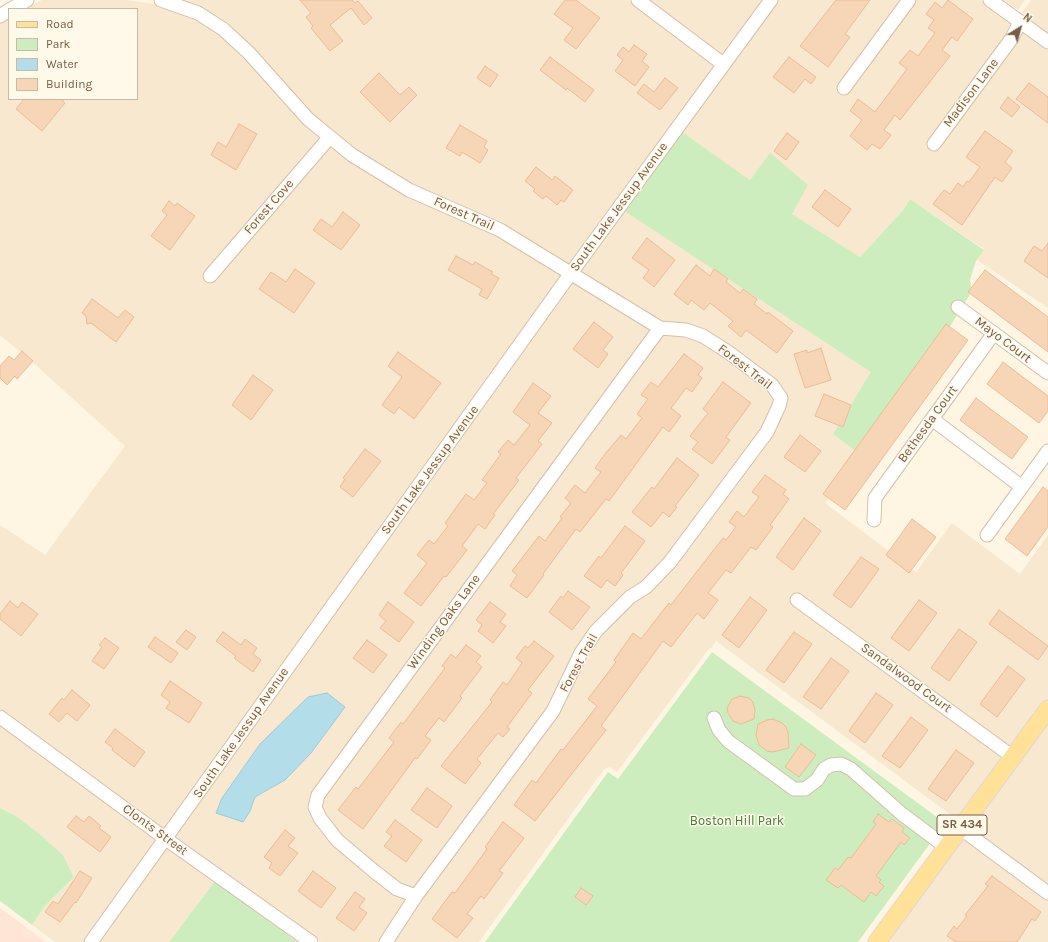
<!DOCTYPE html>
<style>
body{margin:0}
#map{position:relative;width:1048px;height:942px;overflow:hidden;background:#fef6e2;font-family:Karla,sans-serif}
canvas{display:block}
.legend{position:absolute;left:8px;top:8px;width:130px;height:92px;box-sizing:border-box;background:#fff9ea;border:1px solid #c9baa8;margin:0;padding:5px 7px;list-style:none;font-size:12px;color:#785c46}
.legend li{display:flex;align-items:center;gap:8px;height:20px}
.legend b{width:20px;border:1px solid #c9baa8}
.north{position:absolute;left:1000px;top:8px;width:40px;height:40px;-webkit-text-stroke:3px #fff9ea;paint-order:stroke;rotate:37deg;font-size:11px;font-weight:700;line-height:16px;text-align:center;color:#785c46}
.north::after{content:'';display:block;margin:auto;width:14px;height:18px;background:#785c46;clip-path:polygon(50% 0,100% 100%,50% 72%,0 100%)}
</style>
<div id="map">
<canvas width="1048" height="942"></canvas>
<ul class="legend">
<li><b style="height:5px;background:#ffe298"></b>Road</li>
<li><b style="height:11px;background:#ceedbf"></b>Park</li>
<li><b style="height:11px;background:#b4ddea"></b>Water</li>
<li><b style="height:11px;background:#f6d6b7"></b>Building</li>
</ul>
<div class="north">N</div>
</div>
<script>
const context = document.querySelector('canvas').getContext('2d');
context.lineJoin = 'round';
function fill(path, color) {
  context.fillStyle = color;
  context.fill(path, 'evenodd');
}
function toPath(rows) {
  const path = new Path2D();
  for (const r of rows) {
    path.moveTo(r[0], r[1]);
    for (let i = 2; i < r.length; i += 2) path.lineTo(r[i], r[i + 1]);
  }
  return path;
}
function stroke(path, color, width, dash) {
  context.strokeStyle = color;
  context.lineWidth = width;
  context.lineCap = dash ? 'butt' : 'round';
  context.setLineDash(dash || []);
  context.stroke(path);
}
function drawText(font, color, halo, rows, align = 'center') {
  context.font = font + ' Karla,sans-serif';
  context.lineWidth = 3;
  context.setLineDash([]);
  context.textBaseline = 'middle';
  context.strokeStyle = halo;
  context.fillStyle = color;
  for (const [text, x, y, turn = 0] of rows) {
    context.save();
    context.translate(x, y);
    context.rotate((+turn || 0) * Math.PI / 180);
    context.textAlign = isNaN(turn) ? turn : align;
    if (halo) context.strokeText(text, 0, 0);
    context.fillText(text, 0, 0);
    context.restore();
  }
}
fill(toPath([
 [42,0,126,0,155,4,195,18,219,34,245,57,304,124,321,139,202,277,210,284,330,146,348,160,497,235,563,275,165,831,0,709,0,525,45,555,125,446,29,359,0,335,0,23,9,17,9,99,137,99,137,9,22,9],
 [179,0,628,0,715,66,571,265,504,225,454,202,412,185,355,150,313,115,293,93],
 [648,0,764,0,722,56],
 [778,0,903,0,836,89,845,96,916,0,980,0,1012,24,1007,36,926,146,934,152,1016,41,1021,30,1048,50,1048,308,977,260,984,249,910,199,904,209,860,257,792,214,770,154,750,180,681,131],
 [1004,0,1025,0,1018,10],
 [1031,0,1048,0,1048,35,1027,19,1027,18,1021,15],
 [624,211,872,372,833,434,862,456,825,503,916,572,952,523,1020,574,1048,535,1048,700,1013,749,796,592,790,602,1005,759,959,821,716,641,712,647,708,650,617,772,610,767,604,769,479,942,392,942,600,634,621,613,784,408,731,347,662,323,580,271],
 [573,281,651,330,309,806,407,899,379,942,321,942,174,837],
 [260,744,285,780,255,797,216,813,222,798],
 [662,334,684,336,700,342,725,357,768,390,775,400,762,429,666,558,643,582,628,592,548,708,414,889,400,884,379,867,342,836,325,814,321,805,323,797],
 [1048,718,1048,884,968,826],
 [0,724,158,841,84,942,55,942,32,925,44,907,74,877,63,855,41,835,16,816,0,808],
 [961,836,1048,901,1048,942,884,942],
 [167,847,300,942,297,942,215,881,169,942,97,942]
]), '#f7e8cf');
fill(toPath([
 [0,908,46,942,0,942]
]), '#ffe5d5');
fill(toPath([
 [681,131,750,180,770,153,808,185,792,214,860,257,904,209,910,199,984,250,976,261,970,280,972,291,889,424,862,456,833,434,871,372,624,211],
 [712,652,945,823,858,942,485,942,608,772,618,779],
 [0,808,16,816,41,835,63,855,74,877,44,907,32,925,0,901],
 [215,881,297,942,169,942]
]), '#ceedbf');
const water = toPath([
 [327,693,345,707,311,753,285,780,255,797,250,811,243,822,216,813,222,798,260,744,308,697,327,693]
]);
fill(water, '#b4ddea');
stroke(water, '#9accdc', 1);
const building = toPath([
 [300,0,352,0,355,3,358,1,372,18,364,25,351,8,330,25,343,41,330,51,311,28,313,26,306,17,311,13,300,0],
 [565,0,576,0,600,18,576,49,564,40,573,28,554,14,565,0],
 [836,0,870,0,845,34,850,37,828,67,800,46,836,0],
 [948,0,973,19,957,41,952,37,942,50,950,56,900,120,895,115,884,130,891,135,880,149,872,144,867,150,850,136,862,120,850,111,858,99,875,112,907,69,899,63,910,50,918,56,935,33,928,28,934,20,926,14,935,2,942,8,948,0],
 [634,45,647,54,642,61,649,67,635,86,615,71,623,60,617,55,623,47,629,52,634,45],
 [550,57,594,90,585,102,567,88,566,90,540,70,550,57],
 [789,57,816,77,811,84,805,79,794,93,773,77,789,57],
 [485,66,498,75,490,87,477,78,485,66],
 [379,73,400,95,409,87,417,95,390,122,360,92,379,73],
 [665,78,678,88,660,110,637,93,644,84,654,92,665,78],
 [1029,83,1048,97,1048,123,1016,99,1029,83],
 [1008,97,1020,107,1012,117,1000,108,1008,97],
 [24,99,61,99,65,103,42,131,16,109,24,99],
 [239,124,257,134,236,170,211,155,218,142,226,147,239,124],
 [460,125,487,141,484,147,488,150,480,163,462,152,460,156,446,148,460,125],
 [985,131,1013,151,1005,162,1012,168,1002,182,995,177,962,225,933,204,944,190,950,194,958,183,963,187,967,181,969,182,980,167,966,157,985,131],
 [787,133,799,142,786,160,774,151,787,133],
 [536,167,552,180,555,176,573,190,564,202,561,200,557,205,546,196,543,199,533,191,535,189,525,181,536,167],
 [825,190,851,209,838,227,812,207,825,190],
 [169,201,175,206,177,203,195,216,170,250,151,236,167,215,162,211,169,201],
 [343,212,360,225,341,250,313,230,321,219,332,227,343,212],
 [647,238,675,260,654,287,643,278,649,270,632,258,647,238],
 [1048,243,1048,278,1024,261,1034,246,1042,251,1048,243],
 [456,256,473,265,475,262,493,272,491,274,499,278,487,299,479,295,482,289,448,270,456,256],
 [696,265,710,276,714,269,728,279,726,282,740,293,743,289,757,299,754,304,767,314,768,312,793,331,777,353,746,330,741,337,728,326,733,321,710,303,704,310,691,300,688,305,674,294,696,265],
 [295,269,315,283,294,313,259,289,271,272,286,282,295,269],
 [985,270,1048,317,1048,352,968,292,985,270],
 [92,299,118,318,125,310,134,317,116,342,91,323,87,324,86,316,82,313,92,299],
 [594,322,613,337,603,350,608,354,598,368,573,349,594,322],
 [946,324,968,340,845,510,823,494,946,324],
 [821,348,831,380,805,388,794,354,807,350,807,353,821,348],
 [22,351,33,361,17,379,15,376,7,385,0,378,0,366,9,356,14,360,22,351],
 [398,352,441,383,414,419,399,407,394,414,382,405,402,377,388,366,398,352],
 [684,354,703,368,698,375,702,378,692,392,686,388,671,408,681,416,669,432,663,427,609,501,606,499,580,532,576,529,543,574,544,575,527,598,510,586,517,575,512,571,539,536,545,541,562,518,560,517,571,503,565,498,575,485,585,493,601,472,595,468,605,454,621,435,626,439,642,418,637,414,648,399,641,395,651,382,658,387,684,354],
 [1003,362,1048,396,1048,411,1039,423,987,384,1003,362],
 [253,375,273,390,251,420,232,405,253,375],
 [723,382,751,403,726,437,730,440,712,464,692,449,698,442,690,436,708,413,703,409,723,382],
 [533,383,551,396,538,413,552,423,538,441,542,444,516,478,519,480,493,514,495,515,485,529,478,524,462,546,467,550,446,577,444,576,421,606,404,593,427,563,417,555,429,540,434,544,448,526,445,523,466,494,474,500,487,483,482,480,501,454,498,452,508,440,514,445,530,425,513,412,533,383],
 [824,394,851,405,843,427,815,416,824,394],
 [976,398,1028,437,1012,459,960,420,976,398],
 [800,435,821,451,805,472,784,457,800,435],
 [365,449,381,461,353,497,340,487,345,479,343,478,365,449],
 [677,458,699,475,675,506,677,507,669,517,663,512,651,527,632,512,652,487,654,489,677,458],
 [765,475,786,490,783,494,789,499,770,525,773,527,756,550,751,547,731,573,726,570,708,593,718,600,704,619,697,613,671,647,663,641,601,726,606,730,535,821,514,805,532,780,536,783,561,749,563,750,597,706,588,699,616,662,614,660,633,633,641,639,669,603,671,605,723,538,726,540,736,527,729,522,737,511,744,517,759,497,752,492,765,475],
 [1043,487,1048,491,1048,527,1027,556,1005,539,1043,487],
 [804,518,821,531,793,570,776,557,804,518],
 [912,519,936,537,909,573,886,555,912,519],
 [625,526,645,541,621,573,623,575,615,586,607,580,601,588,584,576,599,556,601,558,625,526],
 [861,557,879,569,851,608,833,595,861,557],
 [568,591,590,607,572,630,549,612,561,596,563,598,568,591],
 [750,597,767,610,739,648,722,635,750,597],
 [919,600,937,613,909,651,891,638,919,600],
 [10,601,18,608,22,602,38,614,21,636,0,619,0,614,10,601],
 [388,602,414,622,399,642,380,628,386,621,379,615,388,602],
 [490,602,506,614,500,622,506,626,493,643,478,631,482,625,476,620,490,602],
 [999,610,1048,646,1038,660,989,624,999,610],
 [959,629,977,642,949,681,931,668,959,629],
 [186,630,196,637,187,650,176,642,186,630],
 [223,632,241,645,245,639,257,648,253,654,261,660,253,672,234,658,236,656,216,641,223,632],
 [794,632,812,644,784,683,766,670,794,632],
 [155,637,178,653,171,663,148,647,155,637],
 [105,638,119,648,104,669,92,661,102,647,99,645,105,638],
 [367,640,387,655,373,673,353,658,367,640],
 [534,641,554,656,528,690,532,693,507,727,510,729,503,737,498,733,477,759,481,763,465,784,441,766,492,702,490,700,503,682,507,685,518,669,522,663,516,658,525,646,528,648,534,641],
 [466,645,481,656,476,662,482,667,460,696,462,698,444,722,439,718,425,736,431,740,417,759,415,758,363,829,338,810,356,787,358,789,394,742,389,738,401,722,403,724,445,668,442,666,451,654,456,658,466,645],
 [831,658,849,671,821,709,803,697,831,658],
 [1008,666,1025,679,997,717,980,704,1008,666],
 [170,681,202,703,189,723,166,708,170,702,161,695,170,681],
 [72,690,90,705,77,721,67,713,59,722,49,714,62,698,64,700,72,690],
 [876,693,893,705,865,743,849,731,876,693],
 [740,696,749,698,753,702,755,710,754,719,741,724,733,721,728,713,727,708,732,699,740,696],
 [911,717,928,730,900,768,882,756,911,717],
 [773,719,782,723,786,727,788,732,789,748,773,752,767,751,759,745,756,735,758,724,767,720,773,719],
 [115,729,145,752,134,767,112,750,113,748,105,742,115,729],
 [801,744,816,755,799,777,785,767,801,744],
 [956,750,974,763,946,801,928,789,956,750],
 [427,788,452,806,437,828,411,810,427,788],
 [878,814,889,822,892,819,904,828,902,832,910,838,904,845,901,842,876,876,881,880,879,882,884,886,876,896,871,892,864,902,841,885,838,888,826,880,835,868,838,870,848,857,851,858,876,824,873,822,878,814],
 [76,816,84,822,89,816,101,826,99,828,111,837,100,852,67,827,76,816],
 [395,820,422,840,406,862,384,846,392,836,386,832,395,820],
 [503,822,524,838,499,871,503,873,484,899,481,896,467,914,473,918,457,938,432,919,452,892,455,893,487,849,485,847,503,822],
 [285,830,295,838,288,846,298,853,280,876,269,868,272,863,264,857,285,830],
 [80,871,92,878,76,903,75,902,60,922,45,912,53,901,58,904,80,871],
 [313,871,336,888,321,908,298,891,313,871],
 [992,876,1041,912,1035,921,1032,919,1017,942,956,942,947,936,954,926,957,929,967,916,965,915,988,886,985,884,992,876],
 [581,888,593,896,586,905,575,897,581,888],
 [355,892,365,899,359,907,367,913,354,931,336,918,355,892]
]);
fill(building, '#f6d6b7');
stroke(building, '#eabd96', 1);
const minor = toPath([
 [161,0,198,13,223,29,249,53,308,119,352,155,409,190,500,230,660,328,686,330,703,336,728,352,772,385,781,398,779,406,767,432,670,562,646,587,630,597,596,631,581,653,553,711,416,896,386,942],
 [638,0,723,64],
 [990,0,1048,42],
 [11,9,27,0],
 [0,16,9,10],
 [844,88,909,0],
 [934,144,1012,38,1020,22],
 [210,276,329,138],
 [958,307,1048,373],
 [932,419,1022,487],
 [874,520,875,498,994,333],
 [987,535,1048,451],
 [797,600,1013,757],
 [0,717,166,839,311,942],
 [714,718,719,730,728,741,794,789,805,789,817,780,824,769,831,765,841,764,851,769,902,814,946,847],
 [960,828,1048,893],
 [416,896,397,889,375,872,337,840,320,818,315,807,318,795,660,328],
 [91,942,571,273,771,0]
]);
const major = toPath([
 [877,942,1048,709]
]);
stroke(minor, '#d2c0aa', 15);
stroke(major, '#dfd8d3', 19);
stroke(minor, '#fff', 13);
stroke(major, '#ffe298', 17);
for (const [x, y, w] of [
 [962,825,50]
]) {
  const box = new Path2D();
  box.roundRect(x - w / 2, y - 10, w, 20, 3);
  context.fillStyle = '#fff9ea';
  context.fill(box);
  stroke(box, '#785c46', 1);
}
drawText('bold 12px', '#785c46', null, [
 ["SR 434",962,825]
]);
drawText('13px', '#785c46', '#fff9ea', [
 ["Madison Lane",971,93,-53],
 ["Forest Cove",269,207,-49],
 ["South Lake Jessup Avenue",619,207,-54],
 ["Forest Trail",464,214,24],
 ["Mayo Court",1003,340,37],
 ["Forest Trail",745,367,38],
 ["Bethesda Court",928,424,-54],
 ["South Lake Jessup Avenue",430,470,-54],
 ["Winding Oaks Lane",444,622,-54],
 ["Forest Trail",579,663,-61],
 ["Sandalwood Court",906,678,36],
 ["South Lake Jessup Avenue",241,733,-55],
 ["Clonts Street",155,830,36]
]);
drawText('13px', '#477a3a', '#fff9ea', [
 ["Boston Hill Park",737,821]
]);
</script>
